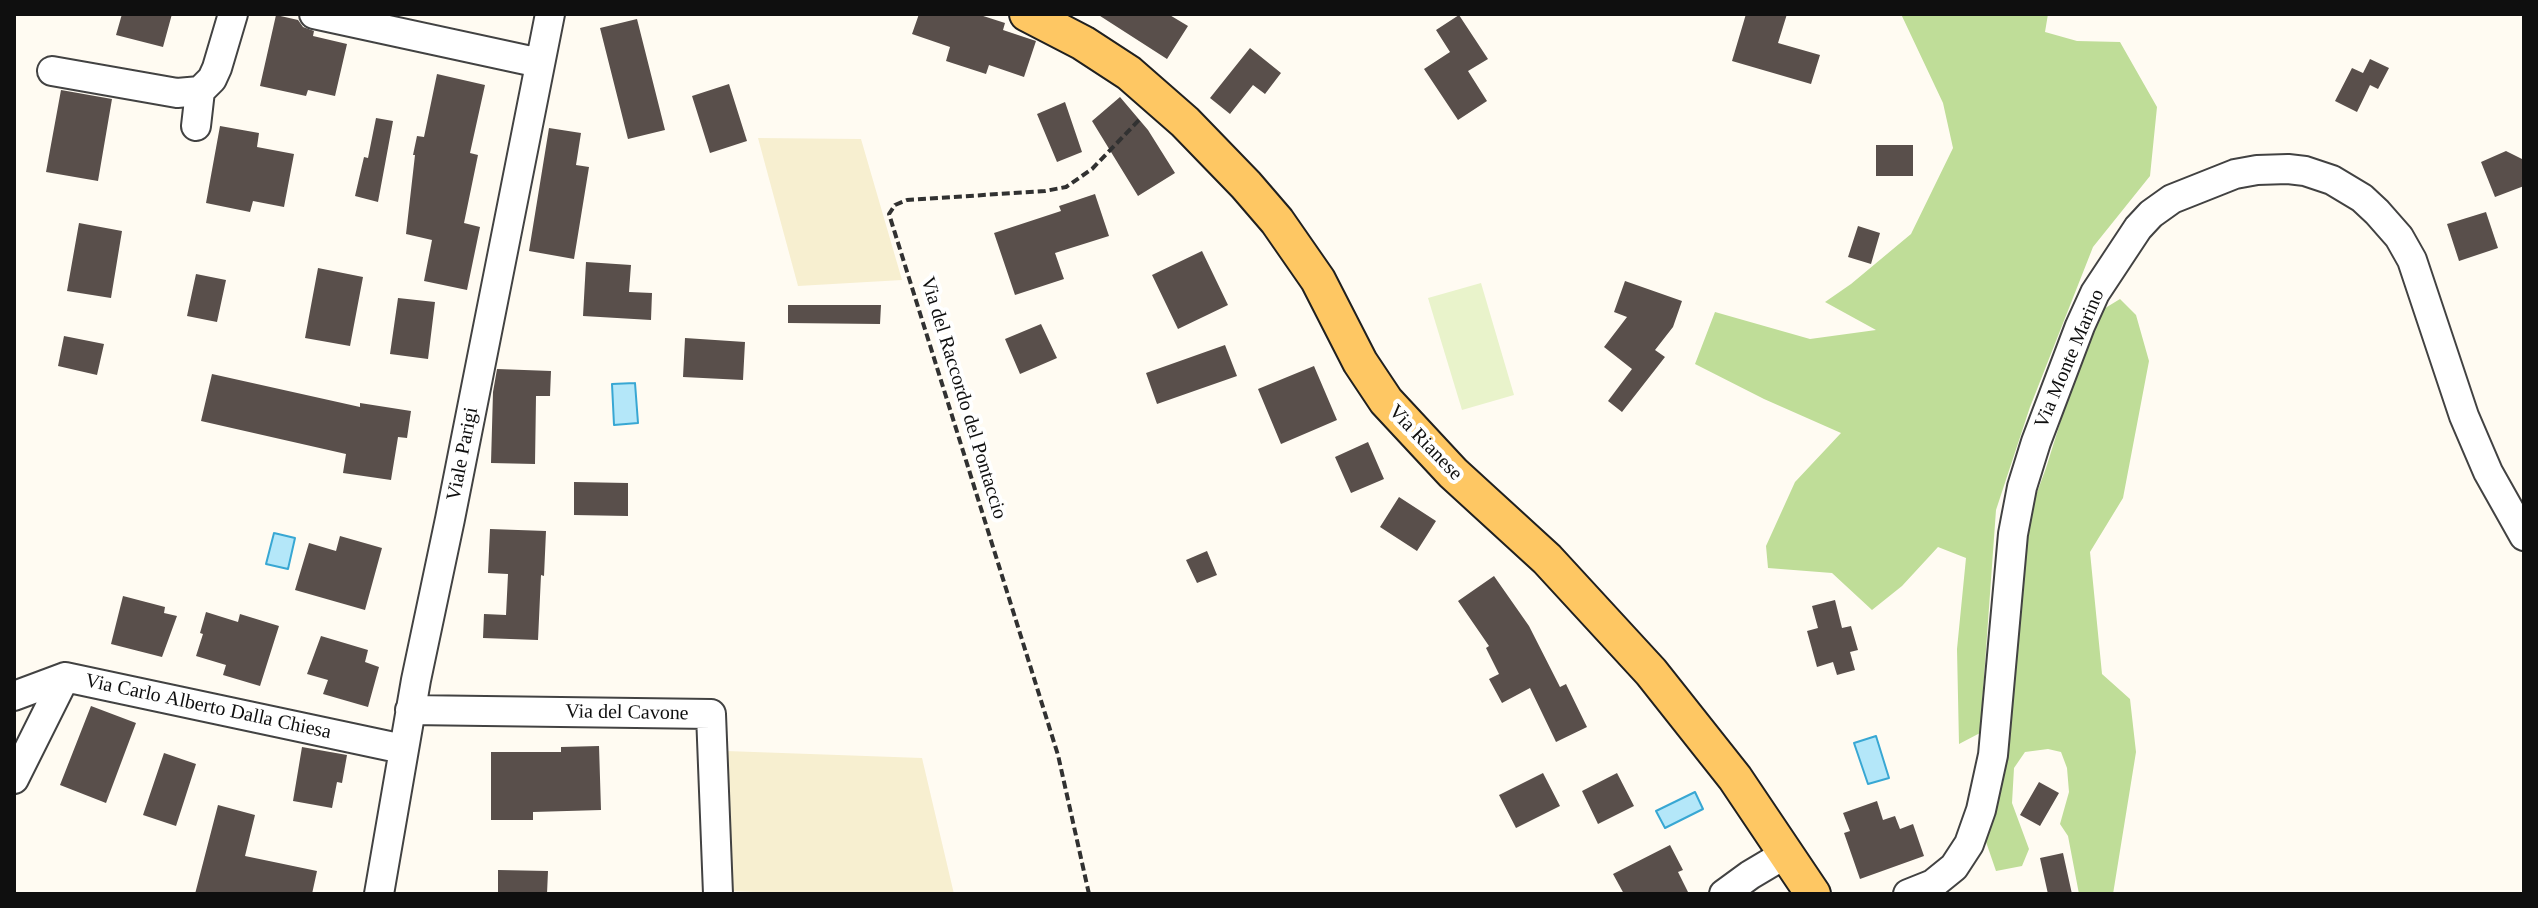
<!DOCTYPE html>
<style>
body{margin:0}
#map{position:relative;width:2538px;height:908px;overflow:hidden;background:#fffbf2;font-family:Georgia,serif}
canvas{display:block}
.frame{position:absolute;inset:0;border:16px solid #0f0f0f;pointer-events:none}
</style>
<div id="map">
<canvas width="2538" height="908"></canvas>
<div class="frame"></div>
</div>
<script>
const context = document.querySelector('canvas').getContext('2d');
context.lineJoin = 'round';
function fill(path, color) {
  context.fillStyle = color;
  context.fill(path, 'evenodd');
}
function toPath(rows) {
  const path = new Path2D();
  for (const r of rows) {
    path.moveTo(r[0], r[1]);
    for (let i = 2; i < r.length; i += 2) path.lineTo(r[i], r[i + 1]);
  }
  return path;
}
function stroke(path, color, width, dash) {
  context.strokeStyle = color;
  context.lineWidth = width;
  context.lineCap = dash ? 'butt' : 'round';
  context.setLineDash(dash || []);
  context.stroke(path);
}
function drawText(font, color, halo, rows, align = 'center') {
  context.font = font + ' Georgia,serif';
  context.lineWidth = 8;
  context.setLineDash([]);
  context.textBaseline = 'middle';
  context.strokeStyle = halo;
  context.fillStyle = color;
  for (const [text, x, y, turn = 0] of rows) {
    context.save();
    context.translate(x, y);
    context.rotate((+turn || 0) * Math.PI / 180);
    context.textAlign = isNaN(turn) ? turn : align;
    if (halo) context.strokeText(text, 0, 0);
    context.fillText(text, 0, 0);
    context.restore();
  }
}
fill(toPath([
 [758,138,861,139,902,280,798,286],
 [726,751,922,758,954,894,808,894,729,891]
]), '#f7efd0');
fill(toPath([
 [1901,14,2048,14,2045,32,2077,41,2120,42,2157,107,2150,176,2093,247,2030,407,1996,510,1980,733,1959,744,1957,649,1966,558,1938,547,1902,586,1872,610,1832,573,1768,568,1766,546,1795,482,1841,433,1764,399,1695,364,1715,312,1810,339,1876,330,1825,302,1851,284,1911,234,1953,148,1943,103],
 [2120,299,2136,315,2149,361,2123,498,2090,552,2102,674,2130,699,2136,752,2113,894,2079,894,2068,836,2060,824,2069,792,2067,768,2061,752,2048,749,2025,752,2014,768,2012,803,2029,849,2022,866,1996,871,1985,839,2028,517,2046,468,2071,388,2102,310]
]), '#bfdd98');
fill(toPath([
 [1481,283,1514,395,1462,410,1428,298]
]), '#e9f3cb');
const water = toPath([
 [635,383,638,423,614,425,612,384,635,383],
 [274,533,295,538,288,569,266,564,274,533],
 [1876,736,1889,778,1868,784,1854,743,1876,736],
 [1695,792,1703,809,1665,828,1656,811,1695,792]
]);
fill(water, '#b4e7f9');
stroke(water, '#38a7d3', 2);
fill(toPath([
 [122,14,172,14,163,47,116,35],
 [919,14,977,14,1005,23,1003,30,1036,41,1024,77,989,65,986,74,946,61,950,47,912,34],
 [1097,14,1168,14,1188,26,1167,59],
 [1746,14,1787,14,1778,43,1820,55,1811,84,1732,61],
 [276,15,298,20,303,27,314,31,313,36,347,44,335,96,308,90,306,96,260,86],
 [1459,15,1488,59,1468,71,1487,101,1458,120,1424,69,1450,52,1436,30],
 [637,19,665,130,628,139,600,28],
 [1250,48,1281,73,1265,94,1253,85,1230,114,1210,98],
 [2370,59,2389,68,2378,89,2370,85,2357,112,2335,101,2352,68,2363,73],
 [437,74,485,85,470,153,478,155,464,223,480,227,467,290,424,281,432,240,406,234,415,155,413,155,417,136,424,137],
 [729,84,747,141,710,153,692,96],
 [61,90,112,99,98,181,46,172],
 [1120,97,1148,130,1175,173,1138,196,1092,121],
 [1065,102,1082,152,1057,162,1037,114],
 [376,118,393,121,378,202,355,196,364,157,368,158],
 [220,126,259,133,257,147,294,154,284,207,253,201,250,212,206,203],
 [549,128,581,133,576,165,589,167,574,259,529,251],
 [1876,145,1913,145,1913,176,1876,176],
 [2506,151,2524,160,2524,186,2495,197,2481,162],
 [1095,194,1109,236,1055,253,1064,279,1015,295,994,233,1061,211,1059,206],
 [2486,212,2498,248,2459,261,2447,224],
 [79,223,122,231,111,298,67,291],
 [1858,226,1880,233,1871,264,1848,257],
 [1202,251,1228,305,1178,329,1152,275],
 [586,262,631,265,629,292,652,293,651,320,583,316],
 [318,268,363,277,350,346,305,338],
 [196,274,226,280,217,322,187,316],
 [1625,281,1682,301,1673,327,1655,350,1665,357,1622,412,1608,401,1632,369,1604,347,1627,317,1614,312],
 [398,298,435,302,428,359,390,354],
 [788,305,881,305,880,324,788,323],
 [1041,324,1057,358,1020,374,1005,339],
 [64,336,104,344,97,375,58,366],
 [685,338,745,342,743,380,683,377],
 [1225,345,1237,376,1157,404,1146,373],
 [1314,366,1337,420,1281,444,1258,389],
 [497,369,551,371,550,396,536,396,535,464,491,463,493,392],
 [212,374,360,407,360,403,411,411,407,438,398,437,391,480,343,473,346,454,201,421],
 [1368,442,1384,479,1351,493,1335,457],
 [574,482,628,483,628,516,574,515],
 [1399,497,1436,521,1417,551,1380,527],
 [490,529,546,531,544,576,541,575,538,640,483,638,484,614,506,615,508,574,488,573],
 [340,536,382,548,365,610,295,590,309,543,336,551],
 [1207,551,1217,575,1197,583,1186,560],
 [1494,576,1529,626,1560,687,1566,684,1587,727,1556,742,1530,688,1502,703,1489,679,1499,674,1486,648,1489,646,1458,601],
 [123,596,165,607,164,613,177,616,162,657,111,644],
 [1835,600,1842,628,1851,626,1858,650,1850,652,1855,670,1837,675,1833,662,1817,667,1807,631,1818,628,1812,606],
 [206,612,238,622,240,614,279,626,260,686,223,675,226,665,196,656,203,634,200,633],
 [321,636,368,650,365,662,379,667,368,707,323,694,328,680,307,674],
 [91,706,136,723,106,803,60,785],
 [599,746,601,810,533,812,533,820,491,820,491,752,561,752,561,747],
 [302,747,347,755,342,783,337,782,332,808,293,801],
 [164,753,196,764,176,826,143,815],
 [1543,773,1560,806,1516,828,1499,795],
 [1617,773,1634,806,1598,824,1582,791],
 [2039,782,2059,793,2040,826,2020,815],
 [1877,801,1883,820,1895,816,1900,829,1913,824,1924,856,1860,879,1844,833,1850,831,1843,813],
 [218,805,255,815,245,856,317,871,312,894,195,894],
 [1670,845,1683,870,1678,872,1689,894,1624,894,1613,874],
 [2063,853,2072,894,2048,894,2040,858],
 [498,870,548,871,547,894,498,894]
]), '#594f4b');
const minor = toPath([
 [314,14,540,63],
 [52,71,177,93,200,91,212,79,217,68,233,14],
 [196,126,200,91],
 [14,696,65,677,403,749],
 [410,710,711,714,718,894],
 [14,779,65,677],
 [379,894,416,680,450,519,550,14],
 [1724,894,1750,875,1787,853],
 [1908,894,1933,884,1954,867,1969,844,1981,810,1993,755,2013,534,2022,487,2036,442,2080,326,2095,293,2138,228,2151,214,2172,199,2235,174,2257,170,2288,169,2305,171,2332,180,2362,198,2377,212,2399,237,2412,260,2464,416,2488,472,2524,536]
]);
const major = toPath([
 [1027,14,1083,43,1129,73,1185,122,1246,185,1277,221,1318,280,1360,362,1386,401,1453,473,1547,559,1651,672,1735,778,1813,894]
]);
stroke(minor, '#424242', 32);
stroke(major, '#202020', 38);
stroke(toPath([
 [1089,894,1058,755,889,214,895,205,907,200,1045,191,1066,187,1092,169,1140,119]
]), '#313131', 4, [8, 4]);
stroke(minor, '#fff', 28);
stroke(major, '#fec763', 34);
drawText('20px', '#0f0f0f', '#fff', [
 ["Via Monte Marino",2070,359,-67],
 ["Via del Raccordo del Pontaccio",963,398,73],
 ["Via Rianese",1425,443,46],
 ["Viale Parigi",463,454,-79],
 ["Via Carlo Alberto Dalla Chiesa",208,707,12],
 ["Via del Cavone",627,713,1]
]);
</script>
